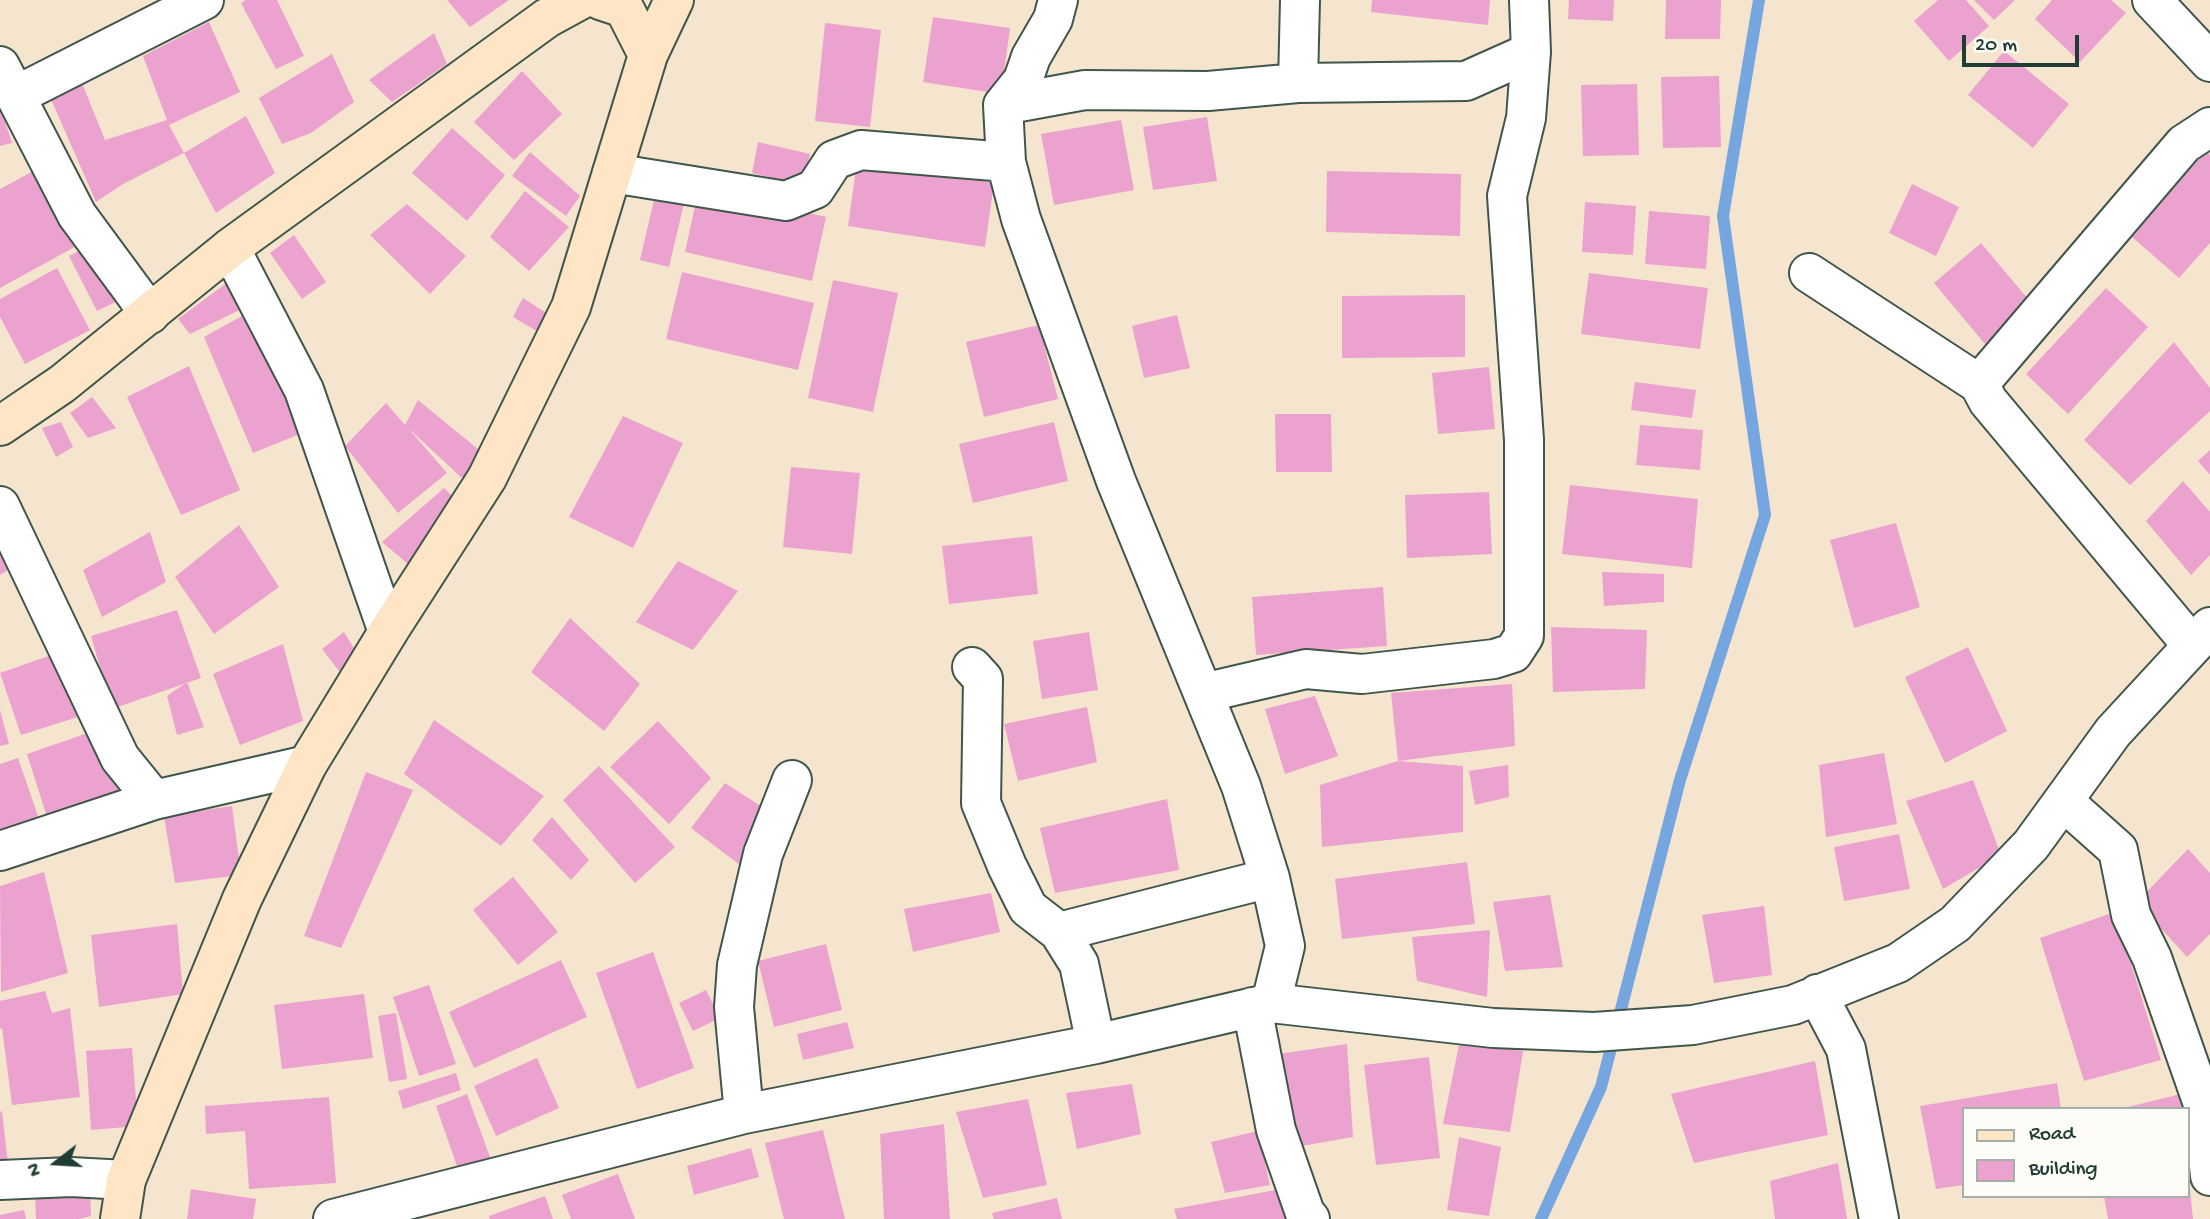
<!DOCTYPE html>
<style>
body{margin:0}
#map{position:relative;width:2210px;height:1219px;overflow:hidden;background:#f6e5ce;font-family:"Gochi Hand",sans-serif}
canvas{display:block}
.legend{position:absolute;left:1962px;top:1107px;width:228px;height:91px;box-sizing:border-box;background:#fdfcf7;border:2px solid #a4b0a9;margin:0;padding:9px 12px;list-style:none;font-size:21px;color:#1f3d34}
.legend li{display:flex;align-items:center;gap:14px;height:35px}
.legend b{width:35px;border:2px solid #a4b0a9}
.north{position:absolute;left:21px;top:1128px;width:70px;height:70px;-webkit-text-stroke:5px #fdfcf7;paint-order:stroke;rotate:253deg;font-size:19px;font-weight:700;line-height:28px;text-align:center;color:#1f3d34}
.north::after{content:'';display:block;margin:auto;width:24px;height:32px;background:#1f3d34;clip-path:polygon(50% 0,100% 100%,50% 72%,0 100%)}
.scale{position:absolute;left:1962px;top:35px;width:117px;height:32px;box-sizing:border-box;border:4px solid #1f3d34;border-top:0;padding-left:9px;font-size:21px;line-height:24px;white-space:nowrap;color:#1f3d34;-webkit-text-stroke:5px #fdfcf7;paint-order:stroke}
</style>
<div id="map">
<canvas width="2210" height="1219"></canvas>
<ul class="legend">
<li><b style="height:9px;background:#fde5c5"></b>Road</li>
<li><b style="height:19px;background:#eba2ce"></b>Building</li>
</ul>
<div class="north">N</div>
<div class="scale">20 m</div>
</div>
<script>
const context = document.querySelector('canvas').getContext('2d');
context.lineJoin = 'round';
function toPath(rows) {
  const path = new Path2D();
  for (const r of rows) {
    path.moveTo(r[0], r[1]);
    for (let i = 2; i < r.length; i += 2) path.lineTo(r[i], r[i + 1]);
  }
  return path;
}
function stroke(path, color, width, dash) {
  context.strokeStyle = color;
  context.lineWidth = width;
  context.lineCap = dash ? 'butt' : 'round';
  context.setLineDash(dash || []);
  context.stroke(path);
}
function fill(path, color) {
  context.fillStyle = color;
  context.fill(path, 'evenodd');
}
stroke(toPath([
 [1541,1219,1601,1087,1680,780,1765,515,1723,216,1759,0]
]), '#75a6e0', 12);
fill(toPath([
 [246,0,277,0,304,56,276,69,241,3],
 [447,0,509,0,470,27],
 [1372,0,1490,0,1488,25,1371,12],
 [1569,0,1614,0,1613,21,1568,19],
 [1666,0,1721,0,1720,39,1665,39],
 [1938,0,1966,0,1989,26,1949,61,1914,21],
 [1974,0,2015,0,1994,20],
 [2052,0,2111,0,2126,13,2080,62,2035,19],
 [933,17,1010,28,1001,94,923,82],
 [209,22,240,92,169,125,184,153,123,184,96,202,47,90,78,73,105,140,167,120,143,56],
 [825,23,881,30,870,127,815,121],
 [434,33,447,64,392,102,369,80],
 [2004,51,2069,104,2033,148,1968,95],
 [332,54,354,102,311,133,282,144,259,98],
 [522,71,562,114,514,160,474,122],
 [1719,76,1721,147,1663,148,1661,77],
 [1637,84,1639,155,1583,156,1581,85],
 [0,106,12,143,0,146],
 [246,116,275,173,216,213,184,153],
 [1207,117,1217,181,1153,190,1143,127],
 [1121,120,1134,190,1054,205,1041,134],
 [452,128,505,175,467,221,412,173],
 [758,142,810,154,803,185,752,173],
 [2206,151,2210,155,2210,243,2179,278,2132,237],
 [530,152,580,196,566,216,512,176],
 [857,162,994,183,985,247,848,226],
 [39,168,80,244,0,288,0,189],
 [1327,171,1461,174,1460,236,1326,232],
 [1912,184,1959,207,1936,256,1889,233],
 [699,188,826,217,812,281,685,252],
 [525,191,569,227,529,271,490,237],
 [656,191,685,199,669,267,640,260],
 [1585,202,1636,206,1633,255,1582,252],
 [407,204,466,256,430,294,370,235],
 [1649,211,1710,216,1706,269,1645,264],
 [294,235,326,282,302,299,270,253],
 [1981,243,2033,305,1985,344,1934,283],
 [92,244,120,300,97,311,69,256],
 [57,268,90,330,25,364,0,317,0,299],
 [682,272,814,303,798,370,666,339],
 [1589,273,1708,288,1700,349,1581,334],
 [236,276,252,304,190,334,178,319],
 [833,280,898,293,873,412,808,398],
 [2106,288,2148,327,2068,414,2026,374],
 [1465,295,1465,357,1342,358,1342,296],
 [523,298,554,318,545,336,513,317],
 [260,306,317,427,253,453,204,337],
 [1177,315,1190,368,1144,378,1132,326],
 [1039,325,1058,399,984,417,966,342],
 [2174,342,2210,388,2210,411,2130,485,2084,440],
 [189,366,240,490,181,515,127,397],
 [1489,367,1495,429,1438,434,1432,373],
 [1635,382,1696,390,1692,418,1631,410],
 [92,397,116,428,88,438,70,413],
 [418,400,484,454,463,479,408,428,447,473,398,513,345,446,386,403,405,425],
 [1275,414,1331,414,1332,472,1276,472],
 [623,416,683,443,633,548,569,517],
 [61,422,73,447,56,457,42,428],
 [1054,422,1068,481,973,503,959,444],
 [1640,425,1703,430,1700,470,1636,465],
 [2210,450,2210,475,2198,461],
 [791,467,860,473,852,554,783,547],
 [2183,481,2210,512,2210,555,2191,575,2146,521],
 [1570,485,1698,499,1692,568,1562,554],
 [444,488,460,504,415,570,382,542],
 [1489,492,1492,554,1407,558,1405,495],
 [0,520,21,562,0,575],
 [1896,523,1920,607,1854,628,1830,540],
 [239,525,279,587,214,634,175,577],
 [150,532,166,582,102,617,83,570],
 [1032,536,1038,594,949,604,942,546],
 [678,561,738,591,693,650,636,622],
 [1602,572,1664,574,1664,602,1604,606],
 [1383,587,1387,646,1256,655,1252,597],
 [177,610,201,678,112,709,91,636],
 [570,618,640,684,604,731,531,672],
 [1551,627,1647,630,1645,689,1553,692],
 [344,632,362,661,347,681,322,649],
 [1089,632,1098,690,1042,699,1033,641],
 [283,644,303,721,240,745,213,674],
 [1968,647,2007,731,1945,763,1905,677],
 [60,652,81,716,21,735,0,673],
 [187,682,204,727,177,735,167,696],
 [1512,684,1515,746,1398,761,1463,766,1463,832,1322,847,1320,785,1398,761,1391,693],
 [1315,696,1338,756,1285,774,1265,709],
 [1087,707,1097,762,1018,781,1004,724],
 [0,710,9,744,0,746],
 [434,720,544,796,501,846,404,774],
 [658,721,711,778,669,824,610,767],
 [105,727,135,795,47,817,27,754],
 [1884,753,1897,824,1826,837,1819,765],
 [18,758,39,819,0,832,0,764],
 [1508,765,1509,797,1475,805,1469,771],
 [599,766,675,847,635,883,563,800],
 [366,772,413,790,341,948,304,936],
 [1973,780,2001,855,1943,889,1906,801],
 [725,783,770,812,740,865,691,828],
 [1167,799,1179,870,1055,893,1040,828],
 [232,806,241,875,175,883,164,816],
 [552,817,589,860,571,880,532,840],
 [1899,834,1910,889,1844,901,1834,847],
 [2188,849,2210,873,2210,934,2187,957,2137,902],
 [1467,862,1475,924,1342,939,1335,879],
 [44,872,68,973,1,992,0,886],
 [513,877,558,932,518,965,473,910],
 [991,893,1000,932,913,952,904,909],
 [1550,895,1563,967,1505,971,1493,902],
 [1764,906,1772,975,1714,983,1702,915],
 [2115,912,2161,1060,2084,1081,2040,938],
 [177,924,183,994,99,1007,91,935],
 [1490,930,1487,997,1417,981,1412,937],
 [826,944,842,1010,774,1027,758,961],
 [653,952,694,1068,637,1089,596,973],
 [561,960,587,1017,474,1068,449,1012],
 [429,985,456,1064,419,1076,393,997],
 [706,990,720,1018,693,1031,679,1003],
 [45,991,52,1013,70,1008,80,1097,12,1105,2,1028,0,1029,0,1001],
 [364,994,373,1058,282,1069,274,1005],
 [396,1013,407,1079,389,1082,378,1016],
 [847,1022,854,1048,803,1060,797,1034],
 [1460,1040,1523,1051,1510,1132,1443,1124],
 [1347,1044,1353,1137,1290,1148,1271,1055],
 [132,1048,138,1126,91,1130,86,1051],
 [1429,1057,1440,1158,1376,1165,1364,1065],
 [537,1058,559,1108,496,1136,474,1086],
 [1815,1061,1828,1135,1694,1163,1671,1094],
 [456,1073,461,1090,403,1109,398,1091],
 [2057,1083,2061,1109,1963,1109,1963,1185,1936,1189,1920,1106],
 [1132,1084,1141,1134,1077,1149,1066,1093],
 [467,1094,491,1160,459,1172,436,1106],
 [2181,1094,2183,1109,2124,1109,2124,1108],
 [329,1097,336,1183,249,1189,245,1131,206,1134,205,1106],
 [1028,1099,1047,1185,983,1198,956,1112],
 [2,1111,8,1164,0,1165,0,1112],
 [944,1124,950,1219,884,1219,880,1134],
 [823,1130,845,1219,784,1219,765,1143],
 [1258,1131,1270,1185,1225,1193,1211,1142],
 [1459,1137,1501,1147,1489,1216,1447,1210],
 [751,1148,759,1177,694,1195,687,1166],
 [1838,1163,1847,1219,1775,1219,1770,1181],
 [618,1174,635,1219,571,1219,562,1195],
 [2187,1180,2189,1180,2193,1219,2108,1219,2104,1196,2187,1196],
 [1286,1188,1291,1219,1177,1219,1174,1209],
 [191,1189,256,1199,253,1219,187,1219],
 [90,1191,91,1216,79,1219,36,1219,35,1192],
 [545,1196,553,1219,490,1219,489,1216],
 [1057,1198,1062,1219,994,1219,992,1213],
 [24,1210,26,1219,0,1219,0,1215]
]), '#eba2ce');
const street = toPath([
 [1058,0,1053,19,1031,57,1023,80,1003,105,1006,162,1021,219,1116,481,1241,786,1270,878,1285,946,1271,1003],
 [2152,0,2210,62],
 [0,66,77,215,150,314],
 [1298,83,1300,0],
 [15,96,204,0],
 [1003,105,1085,90,1208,91,1298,83,1466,81,1531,52],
 [612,173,786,201,815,189,834,160,861,150,1006,162],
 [230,248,304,390,388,632],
 [1809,273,1979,384,1988,401,2192,645],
 [1979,384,2184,144,2210,127],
 [0,506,120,758,154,800],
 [972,667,983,679,981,803,1007,866,1028,908,1059,932,1079,964,1096,1044],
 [1203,693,1306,669,1362,674,1494,659,1513,653,1524,636,1524,440,1507,196,1526,118,1531,52,1529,0],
 [2063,801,2118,850,2131,915,2152,958,2203,1104,2210,1176],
 [0,851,154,800,307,765],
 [1059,932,1270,878],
 [1817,994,1846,1049,1879,1219],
 [1252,1007,1276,1130,1305,1213,1310,1219],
 [744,1114,734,1007,737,965,763,854,792,780],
 [0,1180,71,1177,126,1180],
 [333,1219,744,1114,1096,1044,1271,1003,1493,1028,1594,1032,1693,1025,1793,1005,1898,963,1955,924,2031,845,2113,732,2210,627]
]);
const secondary = toPath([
 [600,0,624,8,648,55],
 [0,426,62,384,230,248,547,18,580,0],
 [120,1219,126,1180,242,899,307,765,388,632,487,478,571,307,648,55,674,0]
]);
stroke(street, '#3f564b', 42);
stroke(secondary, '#3f564b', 42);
stroke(street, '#fff', 38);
stroke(secondary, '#fde5c5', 38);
</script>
